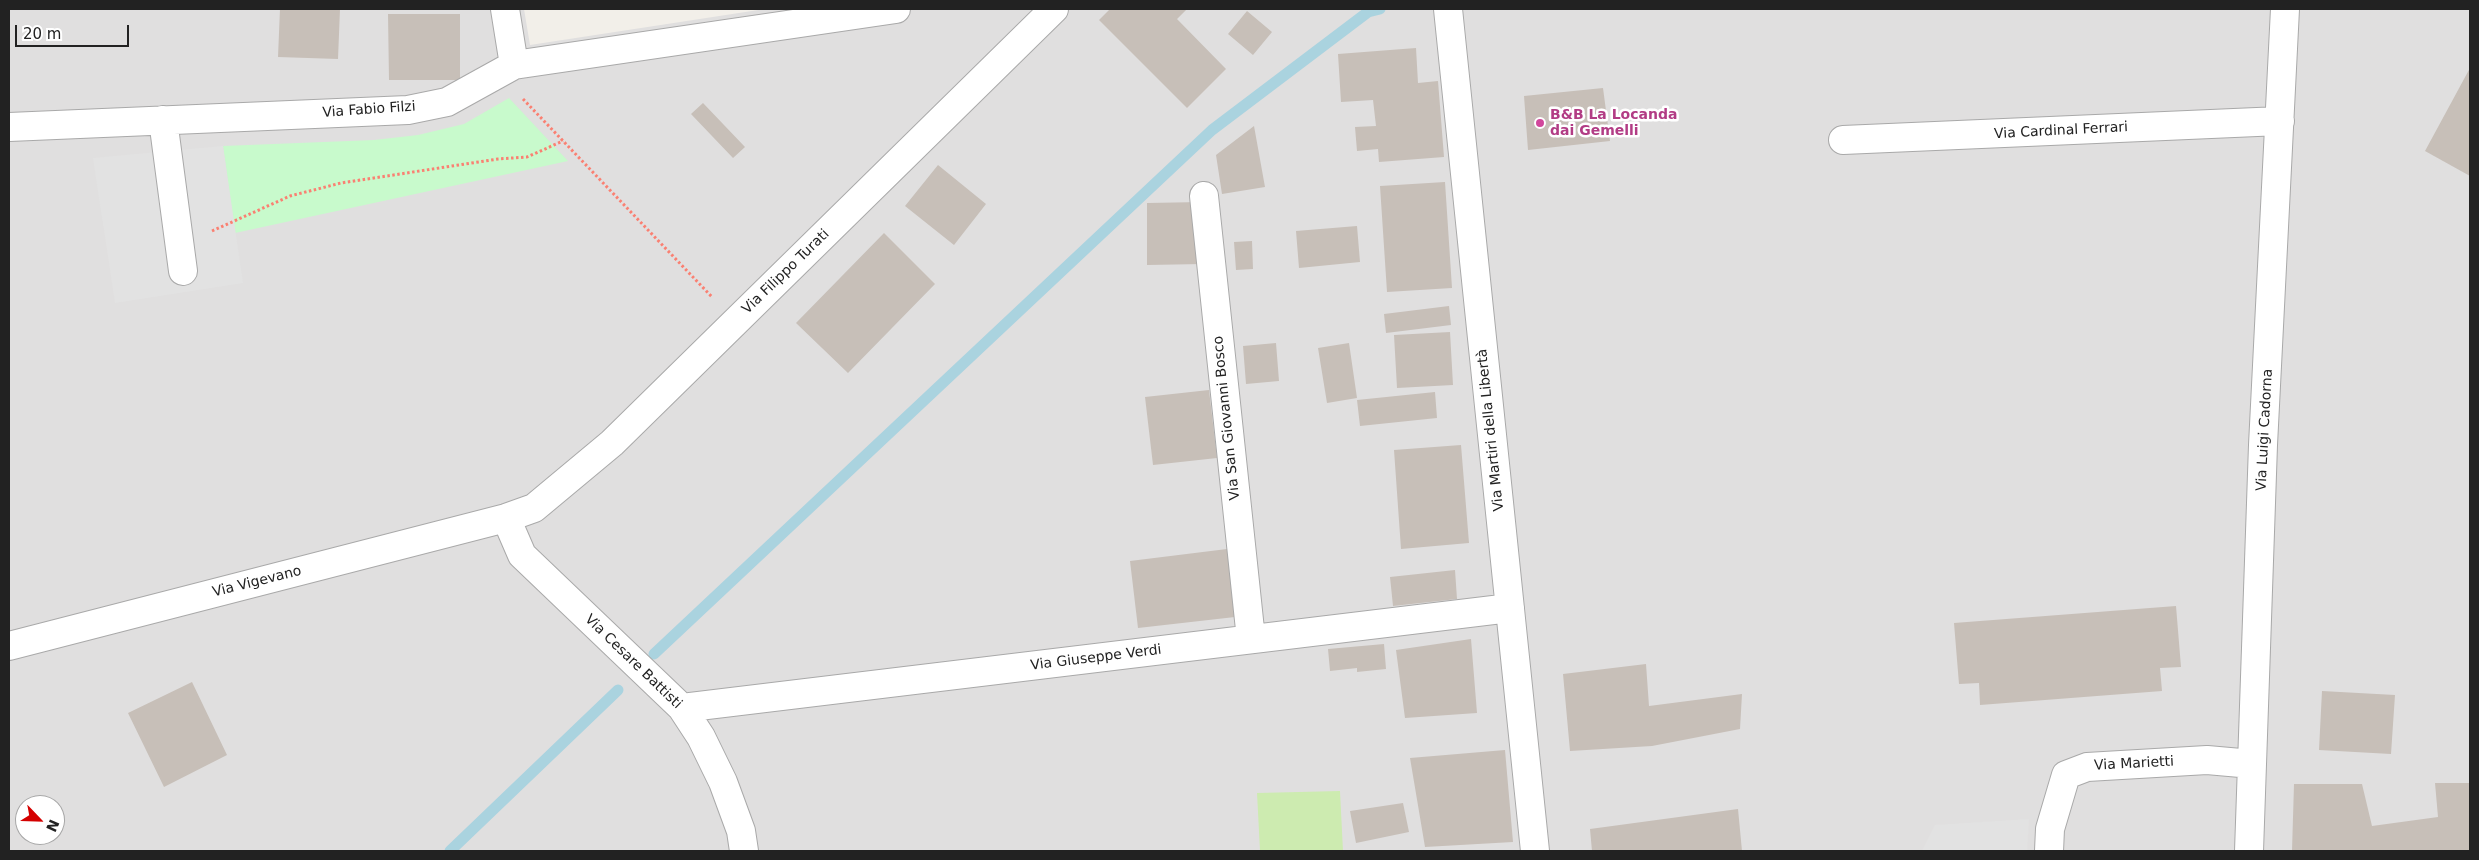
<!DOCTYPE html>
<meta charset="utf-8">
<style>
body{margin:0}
#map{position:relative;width:2479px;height:860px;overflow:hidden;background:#f2efe9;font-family:"DejaVu Sans",sans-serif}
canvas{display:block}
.frame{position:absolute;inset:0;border:10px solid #222;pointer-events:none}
.north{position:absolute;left:15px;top:795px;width:50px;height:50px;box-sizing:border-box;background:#fff;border:1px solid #a7a7a7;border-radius:50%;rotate:114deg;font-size:14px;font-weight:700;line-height:20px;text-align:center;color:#222}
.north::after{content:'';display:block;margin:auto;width:18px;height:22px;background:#d40000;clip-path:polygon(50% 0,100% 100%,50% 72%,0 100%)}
.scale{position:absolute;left:15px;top:25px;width:114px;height:22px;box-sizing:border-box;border:2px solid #222;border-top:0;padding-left:6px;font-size:15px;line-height:18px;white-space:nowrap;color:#222;-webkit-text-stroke:4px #fff;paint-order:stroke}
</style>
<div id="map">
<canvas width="2479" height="860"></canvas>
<div class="frame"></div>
<div class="north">N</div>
<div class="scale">20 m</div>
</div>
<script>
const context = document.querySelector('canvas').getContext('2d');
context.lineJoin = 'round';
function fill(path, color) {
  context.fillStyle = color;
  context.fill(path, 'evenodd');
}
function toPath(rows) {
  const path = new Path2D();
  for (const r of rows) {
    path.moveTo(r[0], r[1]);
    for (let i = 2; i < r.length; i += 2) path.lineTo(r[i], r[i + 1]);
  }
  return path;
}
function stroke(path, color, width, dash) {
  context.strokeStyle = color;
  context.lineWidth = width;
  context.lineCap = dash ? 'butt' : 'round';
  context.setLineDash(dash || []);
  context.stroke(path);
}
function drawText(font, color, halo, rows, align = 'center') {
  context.font = font + ' "DejaVu Sans",sans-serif';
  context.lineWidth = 5;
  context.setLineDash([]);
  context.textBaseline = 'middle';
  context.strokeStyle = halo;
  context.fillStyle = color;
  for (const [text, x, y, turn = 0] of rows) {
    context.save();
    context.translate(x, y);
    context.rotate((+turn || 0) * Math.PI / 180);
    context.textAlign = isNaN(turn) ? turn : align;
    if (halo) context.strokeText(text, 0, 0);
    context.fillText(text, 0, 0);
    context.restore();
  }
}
fill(toPath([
 [9,9,524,9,530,45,765,9,2470,9,2470,851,9,851],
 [25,805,55,805,55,835,25,835]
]), '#e0dfdf');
fill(toPath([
 [1340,791,1343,851,1260,851,1257,793]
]), '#cdebb0');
fill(toPath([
 [509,98,568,161,235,233,223,146,374,140,418,135,464,124]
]), '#c8facc');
fill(toPath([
 [223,146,243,283,115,303,93,158],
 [2029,819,2027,851,1922,851,1935,825]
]), '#e2e2e2');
stroke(toPath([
 [654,654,1212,130,1368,12,1380,9],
 [450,851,618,690]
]), '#aad3df', 11);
fill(toPath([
 [280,9,340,9,338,59,278,57],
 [1110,9,1187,9,1177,19,1226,69,1187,108,1099,20],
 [1247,11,1272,32,1253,55,1228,34],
 [388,14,460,14,460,80,389,80],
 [1416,48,1418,83,1438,81,1444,157,1379,162,1378,149,1357,151,1355,127,1376,126,1373,100,1341,102,1338,54],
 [2470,68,2470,176,2425,151],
 [1603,88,1610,141,1528,150,1524,96],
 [703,103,745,147,733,158,691,114],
 [1254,126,1265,187,1222,194,1216,155],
 [938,165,986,204,954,245,905,206],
 [1445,182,1452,288,1387,292,1380,186],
 [1202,202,1203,264,1147,265,1147,203],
 [1357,226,1360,262,1299,268,1296,231],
 [884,233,935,284,848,373,796,323],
 [1252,241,1253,269,1236,270,1234,242],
 [1449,306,1451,325,1386,333,1384,314],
 [1450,332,1453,385,1397,388,1394,335],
 [1276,343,1279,381,1246,384,1243,346],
 [1349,343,1357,398,1327,403,1318,348],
 [1209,390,1217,458,1153,465,1145,397],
 [1435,392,1437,418,1360,426,1357,400],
 [1461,445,1469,543,1401,549,1394,450],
 [1227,549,1235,617,1138,628,1130,561],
 [1455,570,1457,599,1393,606,1390,577],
 [2176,606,2181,667,2160,668,2162,691,1980,705,1979,683,1959,684,1954,623],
 [1471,639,1477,713,1405,718,1396,650],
 [1384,644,1386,669,1357,672,1357,668,1330,671,1328,649],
 [1646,664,1649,706,1742,694,1740,729,1652,746,1570,751,1563,674],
 [192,682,227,755,164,787,128,713],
 [2322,691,2395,695,2391,754,2319,750],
 [1505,750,1513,842,1425,847,1410,758],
 [2435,783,2470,783,2470,851,2292,851,2294,784,2362,784,2372,826,2438,817],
 [1403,803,1409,832,1356,843,1350,811],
 [1738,809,1742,851,1592,851,1590,829]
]), '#c7bfb8');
const minor = toPath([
 [505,9,514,65],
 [1448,9,1535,851],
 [163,120,183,271],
 [9,127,408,110,447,102,514,65,896,9],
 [1843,140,2280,121],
 [1204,196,1251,639],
 [506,518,522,555,682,708,701,737,723,782,741,831,744,851],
 [9,646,506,518,534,508,612,443,1054,9],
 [682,708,1510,608],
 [2049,851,2050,829,2066,775,2087,767,2207,760,2252,764],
 [2249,851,2263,445,2285,9]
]);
stroke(minor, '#a9a9a9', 30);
stroke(toPath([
 [523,99,712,297],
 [212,231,290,196,341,183,498,159,527,157,563,141]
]), '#fa8072', 3, [2.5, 2.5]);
stroke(minor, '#fff', 28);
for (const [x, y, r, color] of [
 [1540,123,5,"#d1479c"]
]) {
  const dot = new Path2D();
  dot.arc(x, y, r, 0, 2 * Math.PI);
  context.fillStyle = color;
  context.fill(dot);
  stroke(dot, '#fff', 2);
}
drawText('14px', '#222', '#fff', [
 ["Via Fabio Filzi",369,110,-4],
 ["Via Cardinal Ferrari",2061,131,-3],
 ["Via Filippo Turati",786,272,-44],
 ["Via San Giovanni Bosco",1227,418,-96],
 ["Via Martiri della Libertà",1491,430,-96],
 ["Via Luigi Cadorna",2265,430,-87],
 ["Via Vigevano",257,582,-14],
 ["Via Giuseppe Verdi",1096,658,-7],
 ["Via Cesare Battisti",633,662,44],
 ["Via Marietti",2134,764,-3]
]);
drawText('bold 14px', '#b23c85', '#fff', [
 ["B&B La Locanda",1550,115],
 ["dai Gemelli",1550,131]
], 'left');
</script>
